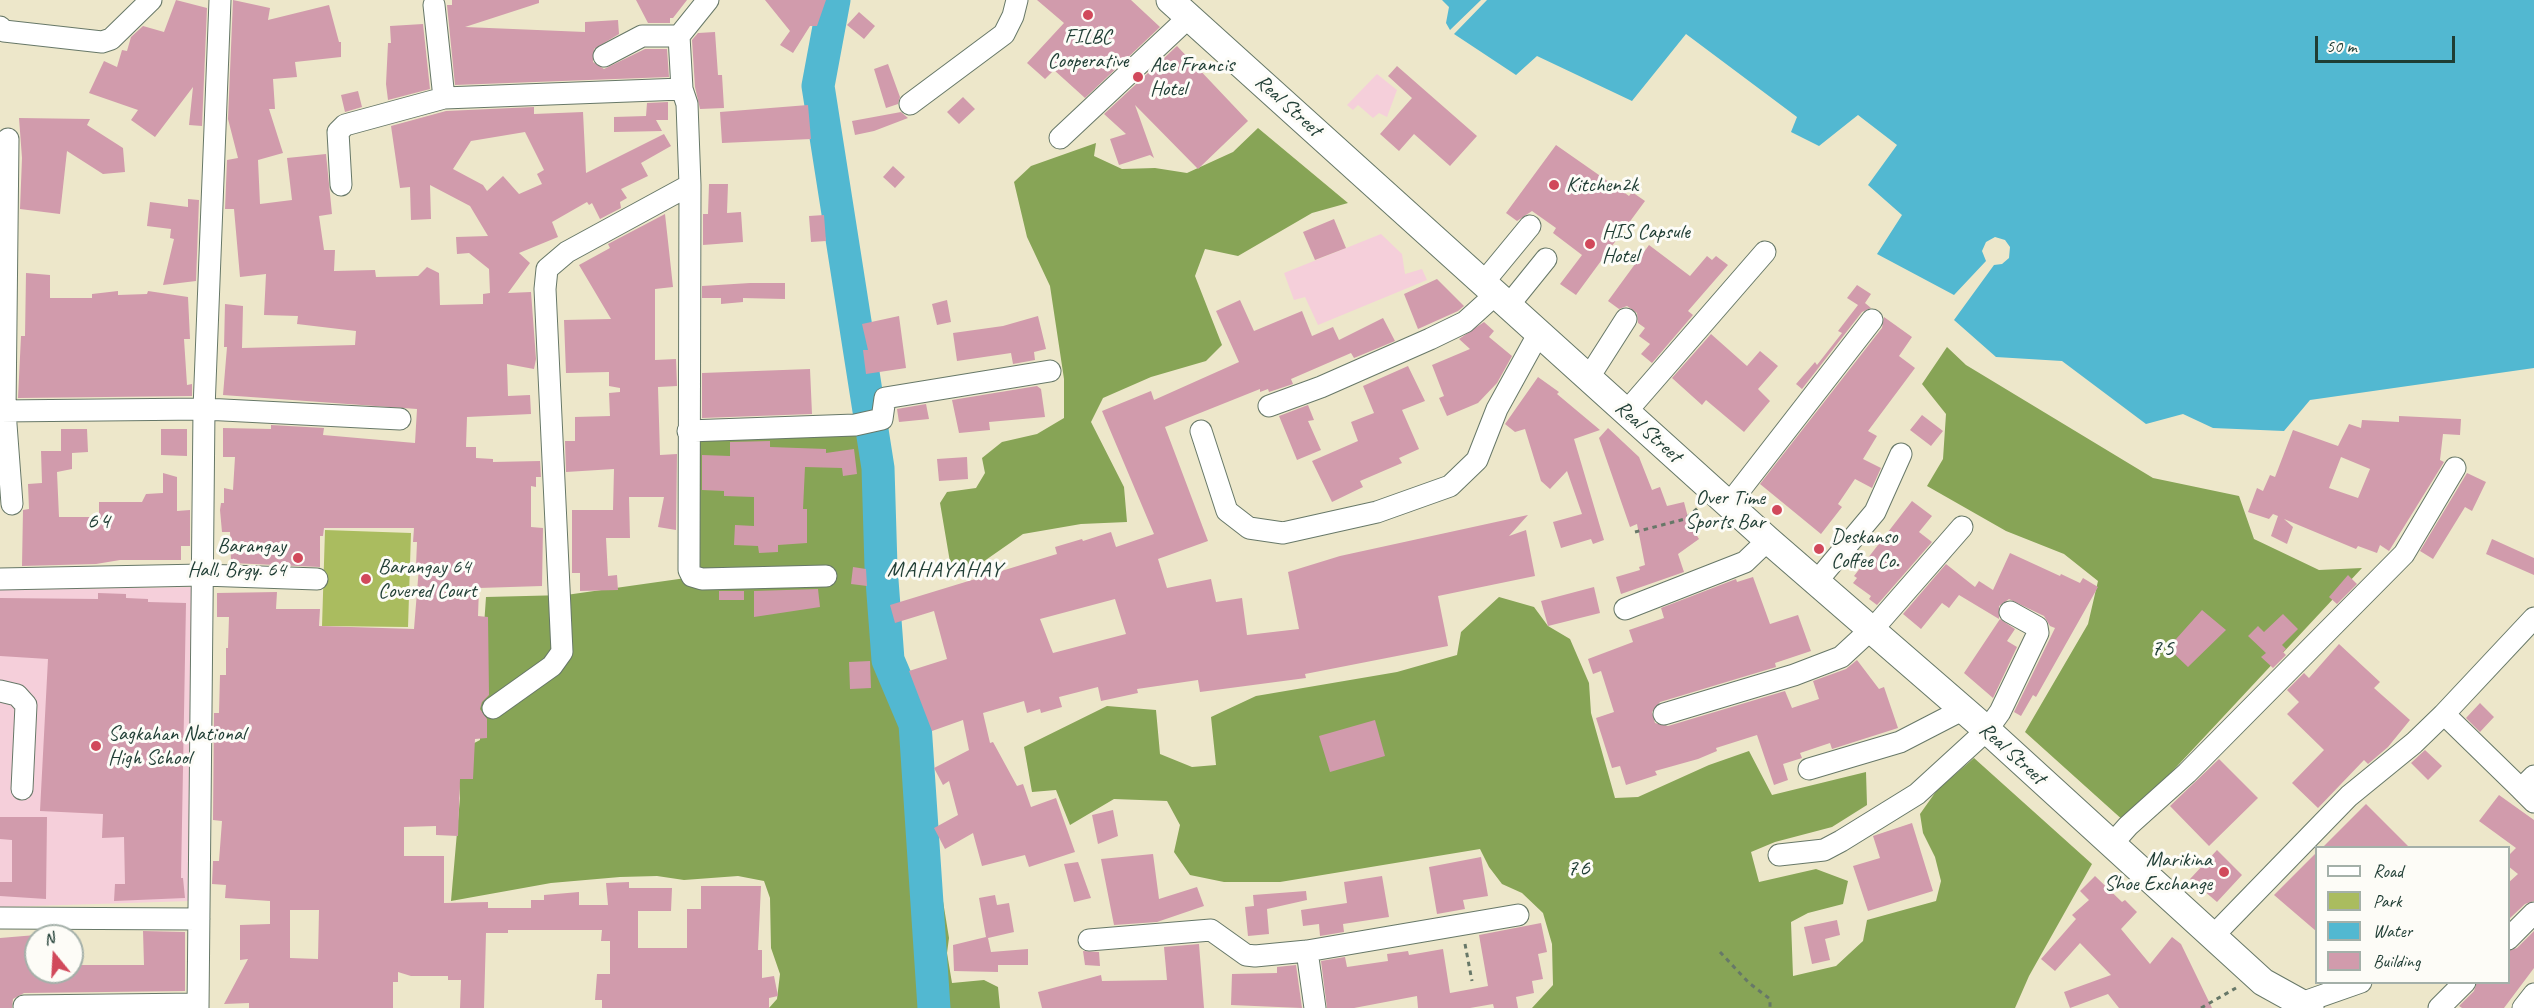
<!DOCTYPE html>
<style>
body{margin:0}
#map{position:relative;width:2534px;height:1008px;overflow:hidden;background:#ede7ca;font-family:Caveat,sans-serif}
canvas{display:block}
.legend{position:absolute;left:2315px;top:846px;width:195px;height:138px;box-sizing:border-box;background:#fdfcf7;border:2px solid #a4b0a9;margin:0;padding:8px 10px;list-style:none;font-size:18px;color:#1f3d34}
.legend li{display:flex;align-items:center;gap:12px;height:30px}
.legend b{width:30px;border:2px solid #a4b0a9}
.north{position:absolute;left:24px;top:924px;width:60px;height:60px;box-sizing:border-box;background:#fdfcf7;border:2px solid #a4b0a9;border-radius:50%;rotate:342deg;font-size:16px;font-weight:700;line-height:24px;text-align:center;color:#1f3d34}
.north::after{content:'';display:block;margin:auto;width:21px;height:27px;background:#d1495b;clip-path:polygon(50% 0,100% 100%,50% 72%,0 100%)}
.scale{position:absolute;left:2315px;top:36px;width:140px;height:27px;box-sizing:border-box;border:3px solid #1f3d34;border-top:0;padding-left:8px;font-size:18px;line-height:21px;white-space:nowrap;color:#1f3d34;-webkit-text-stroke:4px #fdfcf7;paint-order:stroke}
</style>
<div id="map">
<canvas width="2534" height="1008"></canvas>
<ul class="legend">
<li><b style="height:8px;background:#fff"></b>Road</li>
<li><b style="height:16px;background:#aabc5f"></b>Park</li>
<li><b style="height:16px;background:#52b8d1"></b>Water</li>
<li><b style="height:16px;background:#d19bac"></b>Building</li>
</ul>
<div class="north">N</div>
<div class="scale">50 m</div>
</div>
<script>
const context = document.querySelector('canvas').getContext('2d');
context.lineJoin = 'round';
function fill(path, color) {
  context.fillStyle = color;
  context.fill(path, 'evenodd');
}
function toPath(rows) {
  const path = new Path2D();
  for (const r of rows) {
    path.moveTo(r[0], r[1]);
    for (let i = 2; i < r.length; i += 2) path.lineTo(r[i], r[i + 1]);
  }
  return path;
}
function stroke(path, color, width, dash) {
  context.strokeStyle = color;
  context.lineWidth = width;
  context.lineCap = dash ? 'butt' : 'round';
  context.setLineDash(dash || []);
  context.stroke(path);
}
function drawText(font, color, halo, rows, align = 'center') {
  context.font = font + ' Caveat,sans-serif';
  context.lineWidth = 6;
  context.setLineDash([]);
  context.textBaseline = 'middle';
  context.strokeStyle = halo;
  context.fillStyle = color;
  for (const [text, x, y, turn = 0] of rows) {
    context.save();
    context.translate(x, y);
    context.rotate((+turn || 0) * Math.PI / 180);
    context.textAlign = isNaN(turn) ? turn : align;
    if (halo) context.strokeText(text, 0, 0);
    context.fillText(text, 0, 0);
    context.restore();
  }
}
fill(toPath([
 [1377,74,1397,90,1387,117,1379,113,1373,118,1358,105,1353,110,1347,105],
 [1381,234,1402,254,1405,274,1422,269,1427,280,1318,325,1305,297,1294,300,1284,273],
 [192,587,191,901,0,907,0,590]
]), '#f5cfda');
fill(toPath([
 [325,530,411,533,408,627,322,626]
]), '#aabc5f');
fill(toPath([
 [1258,128,1348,203,1312,213,1238,256,1205,249,1195,276,1222,345,1206,361,1151,377,1103,398,1091,422,1124,487,1127,522,1081,524,1023,534,980,564,951,568,940,503,947,492,976,488,985,473,982,458,1002,442,1037,434,1064,418,1064,379,1050,286,1027,237,1014,182,1031,166,1096,143,1094,156,1122,169,1155,168,1187,173,1233,152],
 [1947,347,1966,365,2153,478,2239,496,2254,539,2319,570,2362,568,2125,822,2025,732,2088,624,2098,581,2064,554,2006,531,1927,486,1943,459,1946,414,1922,384],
 [691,431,869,431,878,468,881,567,887,634,895,664,921,719,935,852,949,938,947,953,952,983,984,980,998,987,1000,1008,769,1008,777,999,780,974,771,948,770,898,764,881,738,876,684,880,657,876,620,877,551,883,451,901,460,798,457,752,480,740,479,698,486,597,566,595,686,578],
 [1499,597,1534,607,1548,626,1570,639,1589,683,1591,713,1615,798,1638,797,1709,765,1749,751,1772,795,1866,772,1867,805,1832,827,1775,842,1751,852,1759,882,1816,869,1848,881,1843,904,1808,913,1791,922,1793,976,1836,966,1863,941,1867,920,1936,901,1941,881,1935,857,1923,833,1920,814,1937,790,1974,758,2092,864,2029,976,2015,1008,1532,1008,1553,985,1552,944,1543,913,1522,893,1502,884,1489,867,1480,849,1280,882,1224,882,1190,875,1174,852,1180,825,1167,801,1114,799,1070,825,1056,790,1032,792,1024,747,1107,706,1156,710,1160,754,1192,767,1216,765,1211,717,1256,696,1397,672,1457,655,1461,632]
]), '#87a456');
fill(toPath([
 [1442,0,1481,0,1450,30,1446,23,1449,7],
 [1487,0,2534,0,2534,368,2310,400,2284,431,2213,428,2183,414,2146,424,2062,361,1996,357,1954,320,1994,265,2002,264,2009,258,2010,247,2005,240,1995,237,1986,242,1982,251,1986,261,1954,295,1877,254,1902,215,1868,185,1897,145,1858,115,1819,146,1791,132,1797,117,1686,34,1632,101,1537,56,1516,75,1454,34]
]), '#52b8d1');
stroke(toPath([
 [834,0,818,86,878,468,881,567,888,660,915,724,934,1008]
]), '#52b8d1', 33);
fill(toPath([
 [176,0,207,8,202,126,189,125,193,87,155,137,131,120,138,110,89,93,104,61,117,67,122,50,127,51,131,37,143,26,164,32],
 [233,0,270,8,268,20,329,5,339,42,341,42,341,57,295,62,297,77,273,79,275,109,269,109,283,153,258,160,260,204,292,200,287,158,326,154,332,214,319,216,324,250,335,250,334,271,375,270,376,277,418,276,427,267,439,273,440,305,483,304,483,294,490,293,489,269,469,253,457,254,456,237,488,236,470,206,430,185,431,219,411,220,410,187,400,188,391,126,446,111,534,107,534,114,583,112,586,173,664,134,671,146,641,163,648,176,621,189,627,198,620,202,621,208,600,219,592,203,589,205,587,202,552,222,558,237,519,253,530,263,508,293,531,292,536,359,534,369,507,364,508,396,530,395,531,414,467,417,466,447,476,447,476,458,493,459,493,462,540,461,541,477,536,477,536,487,531,486,531,527,543,528,542,586,479,588,478,616,488,617,489,695,482,702,480,709,487,719,487,738,475,739,473,779,460,779,458,836,436,835,436,826,404,827,404,856,444,856,444,903,488,902,488,908,531,908,531,900,544,900,544,895,579,892,579,905,608,905,606,883,629,882,629,888,672,888,671,911,638,911,638,948,687,948,687,909,701,909,701,886,761,886,758,950,762,950,762,978,774,976,778,996,769,998,769,1008,602,1008,602,1000,595,1000,597,974,610,974,610,941,601,941,602,930,508,930,508,933,486,933,484,1008,460,1008,461,980,448,980,448,976,411,976,398,972,398,982,393,982,393,1008,249,1008,249,1003,224,1004,248,959,240,960,240,925,270,924,270,901,225,898,226,885,212,884,213,861,219,861,222,821,213,820,214,713,219,713,220,675,226,675,226,648,228,648,229,617,217,617,217,593,277,592,276,609,320,609,319,626,414,629,419,567,416,566,417,542,413,542,414,528,324,528,323,536,320,536,320,567,231,563,230,532,222,532,220,510,221,503,224,503,224,488,233,490,235,457,223,457,223,428,271,429,271,425,324,428,323,435,415,443,417,409,223,395,227,347,224,347,225,304,243,306,242,348,355,345,356,331,297,324,298,316,264,315,266,274,240,277,234,209,225,209,227,160,238,158,228,119],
 [525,132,544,170,537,174,542,184,519,194,503,176,487,191,483,185,453,169,471,141],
 [290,910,319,910,318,959,290,958],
 [452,0,539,0,539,3,465,27,585,32,585,22,618,20,619,34,594,49,593,62,604,69,645,49,667,49,669,77,455,85,447,5,452,5],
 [636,0,687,0,673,18,670,18,670,23,648,23],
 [765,0,826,0,817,26,810,26,793,53,780,45,790,31],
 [1037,0,1131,0,1160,27,1085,98,1054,70,1045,79,1027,63,1064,23],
 [859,12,875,26,864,39,847,25],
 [423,24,430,89,388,100,386,84,388,43,391,43,390,26],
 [715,32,718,75,722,75,724,108,700,109,695,87,692,40,698,33],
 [1177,46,1248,121,1198,169,1135,105,1154,158,1150,155,1119,165,1110,139,1126,134,1104,114],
 [888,64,900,97,898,104,886,108,874,69],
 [1397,66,1477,136,1450,166,1414,134,1399,151,1380,134,1412,98,1388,76],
 [358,91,362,107,345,112,341,95],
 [963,97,975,109,959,124,947,112],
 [668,102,668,120,656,120,662,131,614,132,614,117,646,116,647,103],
 [808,105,811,139,722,143,720,112],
 [901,112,908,118,874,131,855,135,852,121],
 [19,118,90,119,87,125,123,148,125,172,103,174,67,151,60,214,20,209,22,158],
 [1556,145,1629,196,1632,192,1645,201,1576,295,1560,284,1582,255,1553,233,1556,228,1532,211,1517,221,1506,213],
 [893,166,905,177,895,188,883,177],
 [709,184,728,184,727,213,741,212,743,242,703,245,703,214,708,214],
 [188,199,199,200,196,281,163,285,174,239,170,238,171,229,147,226,150,202,188,207],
 [665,214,673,287,655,289,655,360,676,359,677,386,658,387,660,455,677,454,676,530,658,527,664,497,629,497,630,538,606,538,608,576,617,575,618,590,580,591,580,573,572,573,572,510,613,510,614,469,566,472,565,441,575,441,575,417,610,416,609,393,620,392,620,388,609,386,609,372,566,373,564,320,611,319,579,265,610,248,608,244],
 [824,215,826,241,811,242,809,216],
 [1334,219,1346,248,1315,260,1303,232],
 [1649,245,1690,276,1707,256,1712,260,1716,256,1728,265,1688,311,1693,315,1652,363,1641,354,1650,344,1639,336,1645,328,1638,323,1637,313,1627,306,1619,309,1608,301],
 [26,273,50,275,50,298,92,298,92,294,118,291,118,295,147,294,148,291,188,297,190,339,184,339,187,385,192,384,192,396,18,398,21,336,25,336],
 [1437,279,1464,306,1458,311,1418,329,1404,294],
 [750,283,785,283,785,299,743,298,743,302,721,304,721,298,702,298,702,286],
 [1857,285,1871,294,1865,303,1871,308,1862,312,1802,389,1796,384,1815,362,1817,365,1842,333,1838,331,1858,305,1847,298],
 [947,300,951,322,937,325,932,304],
 [1240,300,1254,331,1302,311,1312,336,1333,327,1339,340,1383,318,1395,341,1354,358,1351,353,1291,379,1293,384,1269,392,1268,389,1260,392,1260,389,1165,427,1208,541,1158,559,1167,588,1211,579,1216,602,1242,598,1247,635,1299,629,1288,572,1340,556,1528,515,1509,536,1526,530,1535,576,1438,596,1448,646,1305,674,1306,678,1200,692,1198,680,1137,689,1138,693,1101,701,1098,687,1059,697,1062,707,1041,713,1040,709,1027,713,1024,701,983,713,990,743,993,742,1017,786,1023,784,1031,807,1056,798,1075,852,1029,867,1025,855,982,866,973,833,945,849,934,828,958,815,949,781,943,785,934,768,969,750,963,720,932,731,909,671,947,659,934,611,895,623,890,605,1057,554,1055,547,1082,539,1083,541,1111,532,1116,547,1154,534,1102,411,1151,391,1154,400,1239,362,1216,311],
 [1115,599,1126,634,1053,653,1040,619],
 [899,316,906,368,866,374,863,350,868,350,862,324],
 [1038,316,1046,349,1034,352,1035,360,1013,364,1011,353,957,361,953,333,1003,326],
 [1884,317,1912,337,1899,356,1915,368,1868,431,1877,436,1863,459,1881,468,1872,488,1855,479,1838,504,1842,507,1821,534,1760,484,1882,328],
 [1484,322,1494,331,1489,337,1512,356,1497,383,1478,403,1447,416,1439,398,1444,396,1432,365,1470,349,1459,339],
 [1711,334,1747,366,1760,351,1778,366,1758,389,1770,401,1744,432,1706,400,1702,405,1672,378],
 [1408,366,1425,401,1402,410,1419,449,1399,458,1402,463,1360,481,1363,487,1332,502,1312,461,1358,441,1351,422,1374,413,1363,386],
 [810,369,812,414,702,418,702,373],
 [1538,377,1559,392,1557,394,1600,430,1574,439,1604,540,1593,544,1591,539,1561,548,1553,522,1582,514,1567,471,1550,489,1541,481,1525,429,1515,432,1505,424],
 [1037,386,1041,389,1045,417,989,422,990,430,959,433,952,400],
 [926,404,929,419,899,422,897,409],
 [1308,405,1314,420,1308,421,1321,450,1297,460,1279,416],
 [1922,415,1943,431,1931,446,1910,430],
 [2399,416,2461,419,2460,435,2443,434,2440,460,2444,462,2389,551,2380,545,2377,553,2358,546,2356,549,2284,519,2293,527,2287,544,2271,536,2278,516,2273,514,2269,519,2248,512,2257,488,2263,491,2270,475,2275,477,2293,430,2338,446,2349,424,2361,428,2362,420,2399,422],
 [2341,457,2370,469,2358,498,2329,488],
 [1608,428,1639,457,1652,490,1660,487,1667,506,1684,502,1690,525,1699,539,1678,554,1684,572,1621,594,1616,577,1640,570,1639,567,1645,565,1637,524,1630,527,1599,438],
 [61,429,87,429,88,452,72,453,72,469,57,472,59,517,99,517,99,502,142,502,146,494,163,493,163,473,177,477,177,511,190,510,190,546,181,546,181,560,120,560,96,564,22,566,23,510,29,509,28,484,42,483,41,451,61,451],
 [161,429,187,429,187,456,161,455],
 [770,441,770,447,826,449,826,453,854,449,857,474,843,476,842,468,805,467,803,509,807,509,807,543,778,545,778,552,759,553,758,546,734,545,735,525,754,526,754,497,724,496,724,491,702,490,702,455,730,456,730,442],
 [967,457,968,479,939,481,937,459],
 [2467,473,2486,482,2472,511,2465,507,2433,559,2420,551],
 [1912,501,1932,516,1919,532,1932,542,1877,605,1869,599,1871,596,1853,583,1857,578,1854,576],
 [2492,539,2534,558,2534,575,2486,554],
 [2010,553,2060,576,2061,574,2080,583,2083,578,2098,587,2036,697,2033,695,2021,716,2014,712,2055,628,2050,626,2044,616,2009,599,1999,606,1999,619,1959,595,1949,608,1942,603,1921,629,1903,614,1946,564,1975,587,1979,581,1993,590],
 [853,567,866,569,867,586,851,584],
 [2348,575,2357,584,2337,604,2329,597],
 [1753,577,1770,624,1798,615,1811,651,1775,663,1776,667,1660,702,1652,712,1655,723,1668,726,1785,691,1792,708,1819,699,1813,681,1846,669,1857,660,1879,689,1884,687,1898,728,1832,749,1830,743,1800,753,1802,758,1783,764,1788,780,1774,785,1757,735,1716,748,1717,751,1698,759,1655,771,1657,775,1626,785,1620,766,1612,768,1596,718,1614,712,1601,671,1593,674,1588,659,1633,642,1629,630,1664,618,1661,608,1736,579,1737,582],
 [1594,587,1600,613,1548,626,1541,601],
 [818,589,820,607,754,617,754,591],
 [719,591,744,591,744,600,719,600],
 [98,593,126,594,126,598,148,599,148,602,186,603,181,878,183,878,185,898,114,901,115,884,125,884,124,837,102,838,103,814,40,811,48,659,0,656,0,598,98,599],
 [2202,610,2226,630,2188,667,2168,648],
 [2283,614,2298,629,2282,645,2286,649,2283,652,2286,655,2273,668,2261,657,2266,653,2248,636,2258,626,2264,632],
 [2000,619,2015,629,2007,641,2017,647,1993,698,1964,673],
 [2339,644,2380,682,2374,688,2410,720,2388,747,2368,764,2364,760,2318,808,2292,783,2324,750,2287,714,2299,702,2287,690,2304,673,2309,678],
 [870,661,871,688,850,689,849,662],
 [2480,703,2494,717,2480,732,2466,718],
 [1375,720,1385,756,1330,772,1319,736],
 [2425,750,2442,766,2428,780,2411,763],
 [2219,759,2258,798,2209,846,2170,806],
 [2499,795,2534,820,2534,901,2525,904,2508,920,2508,883,2518,874,2508,866,2508,856,2516,848,2479,821],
 [2366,804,2410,848,2322,848],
 [1113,810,1118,836,1098,844,1092,815],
 [0,817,47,817,46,899,0,896,0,882,12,882,12,840,0,839],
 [1912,823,1933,891,1868,911,1853,866,1880,858,1873,836],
 [2217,850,2242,875,2217,902,2190,879],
 [2316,853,2316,931,2274,895],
 [1153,854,1159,899,1197,887,1204,906,1157,922,1114,925,1101,859],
 [1481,857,1488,896,1463,900,1465,909,1437,914,1429,867],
 [1078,862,1091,898,1074,902,1064,864],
 [1382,876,1389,917,1343,924,1344,932,1320,936,1319,924,1303,926,1301,910,1347,903,1344,882],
 [2095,876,2122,902,2125,900,2137,912,2121,929,2150,964,2172,937,2181,944,2212,1008,2119,1008,2108,994,2070,1008,2064,992,2111,975,2080,943,2055,971,2041,959,2076,919,2072,915,2089,900,2080,891],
 [1306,891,1307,900,1267,909,1269,934,1248,936,1245,907,1254,906,1253,895],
 [995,895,997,905,1009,903,1014,932,988,938,991,952,1028,949,1028,965,998,965,998,972,954,971,953,945,986,937,979,898],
 [1837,920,1840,935,1825,939,1830,960,1812,964,1804,927],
 [1541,923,1547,952,1538,954,1543,979,1532,981,1534,993,1516,997,1518,1008,1494,1008,1493,1004,1470,1008,1418,1008,1417,996,1354,1008,1327,1008,1321,961,1345,957,1347,967,1388,961,1387,954,1408,951,1409,955,1443,949,1450,993,1488,986,1479,935],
 [143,931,185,932,185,991,24,993,13,999,12,1008,0,1008,0,938,36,935,36,972,72,972,72,965,144,965],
 [2534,931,2534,968,2504,1008,2462,1008,2459,1006,2474,991,2477,982,2508,982,2508,951,2517,948],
 [1199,944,1204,1008,1042,1008,1038,992,1101,975,1102,981,1167,980,1164,947],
 [1083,951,1099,952,1100,966,1085,965],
 [1296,965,1302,1008,1231,1005,1232,974,1277,973,1277,967]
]), '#d19bac');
const minor = toPath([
 [708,0,679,36,682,89,687,104,690,185,689,570,692,576,702,579,826,576],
 [434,5,444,98],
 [0,27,4,31,102,42,111,39,151,0],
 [604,56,642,36,679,36],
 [910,104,1004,34,1013,16,1017,0],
 [1060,138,1189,17],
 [8,139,5,411,12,504],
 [341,185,338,132,345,125,444,98,682,89],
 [1483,283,1530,226],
 [1508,306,1546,259],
 [1589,377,1626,319],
 [1269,406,1321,387,1430,339,1465,322,1496,294],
 [0,411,204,409,400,419],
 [1626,412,1765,252],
 [688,431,855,425,882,419,885,398,1050,371],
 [1201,431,1227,511,1249,528,1283,533,1377,512,1450,486,1477,460,1497,409,1540,331],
 [1729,504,1872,320],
 [0,579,203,575,317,579],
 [1817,581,1875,512,1901,454],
 [1625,609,1745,562,1768,540],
 [0,691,17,695,26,705,22,789],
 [493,708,552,666,562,652,545,289,547,269,567,252,690,185],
 [1664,714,1794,675,1841,657,1879,622,1962,527],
 [2444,714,2534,618],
 [1809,769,1900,742,1962,710],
 [2521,789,2534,802],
 [2112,844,2128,826,2187,773,2404,554,2455,468],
 [1779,855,1824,850,1841,841,1917,794,1987,730,2000,712,2038,633,2037,627,2010,612],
 [0,918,199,919],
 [2213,936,2349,796,2414,743,2444,714,2521,789,2534,776],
 [2508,939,2534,913],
 [1089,940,1211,930,1246,955,1255,956,1307,951,1518,915],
 [1307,951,1315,1008],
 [2304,1002,2361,982],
 [24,1006,198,1004],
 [198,1008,204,409,220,0],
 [2439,1008,2465,982],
 [2523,1008,2534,994]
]);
const major = toPath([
 [1170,0,1768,540,1987,730,2263,982,2310,1008]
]);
stroke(minor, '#677868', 23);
stroke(major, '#677868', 29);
stroke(toPath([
 [1635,532,1685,519,1699,507],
 [1465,944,1472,981],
 [1720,952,1749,983,1770,999,1770,1008],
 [2201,1008,2236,988]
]), '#677868', 3, [4.5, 4.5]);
stroke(minor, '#fff', 21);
stroke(major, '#fff', 27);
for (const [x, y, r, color] of [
 [1088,15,6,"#d1495b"],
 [1138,77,6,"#d1495b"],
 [1554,185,6,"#d1495b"],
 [1590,244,6,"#d1495b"],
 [1777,510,6,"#d1495b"],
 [1819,549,6,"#d1495b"],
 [298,558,6,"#d1495b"],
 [366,579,6,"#d1495b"],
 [96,746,6,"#d1495b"],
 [2224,872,6,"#d1495b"]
]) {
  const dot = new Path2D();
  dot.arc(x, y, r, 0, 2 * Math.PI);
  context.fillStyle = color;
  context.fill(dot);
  stroke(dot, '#fdfcf7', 2);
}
drawText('21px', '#1f3d34', '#fdfcf7', [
 ["FILBC",1088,37,"center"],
 ["Cooperative",1088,61,"center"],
 ["Ace Francis",1150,65],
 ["Hotel",1150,89],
 ["Kitchen2k",1566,185],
 ["HIS Capsule",1602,232],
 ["Hotel",1602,256],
 ["Over Time",1765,498,"right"],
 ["Sports Bar",1765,522,"right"],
 ["Deskanso",1831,537],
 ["Coffee Co.",1831,561],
 ["Barangay",286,546,"right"],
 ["Hall, Brgy. 64",286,570,"right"],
 ["Barangay 64",378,567],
 ["Covered Court",378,591],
 ["Sagkahan National",108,734],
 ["High School",108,758],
 ["Marikina",2212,860,"right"],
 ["Shoe Exchange",2212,884,"right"]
], 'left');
drawText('21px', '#1f3d34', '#fdfcf7', [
 ["Real Street",1288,106,42],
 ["Real Street",1648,432,42],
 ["Real Street",2012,754,42]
]);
context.letterSpacing = '1.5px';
drawText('22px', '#1f3d34', '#fdfcf7', [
 ["MAHAYAHAY",945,570]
]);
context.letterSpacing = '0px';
context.letterSpacing = '1.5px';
drawText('24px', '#1f3d34', '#fdfcf7', [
 ["64",99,522],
 ["75",2163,649],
 ["76",1579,869]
]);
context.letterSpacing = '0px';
</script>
